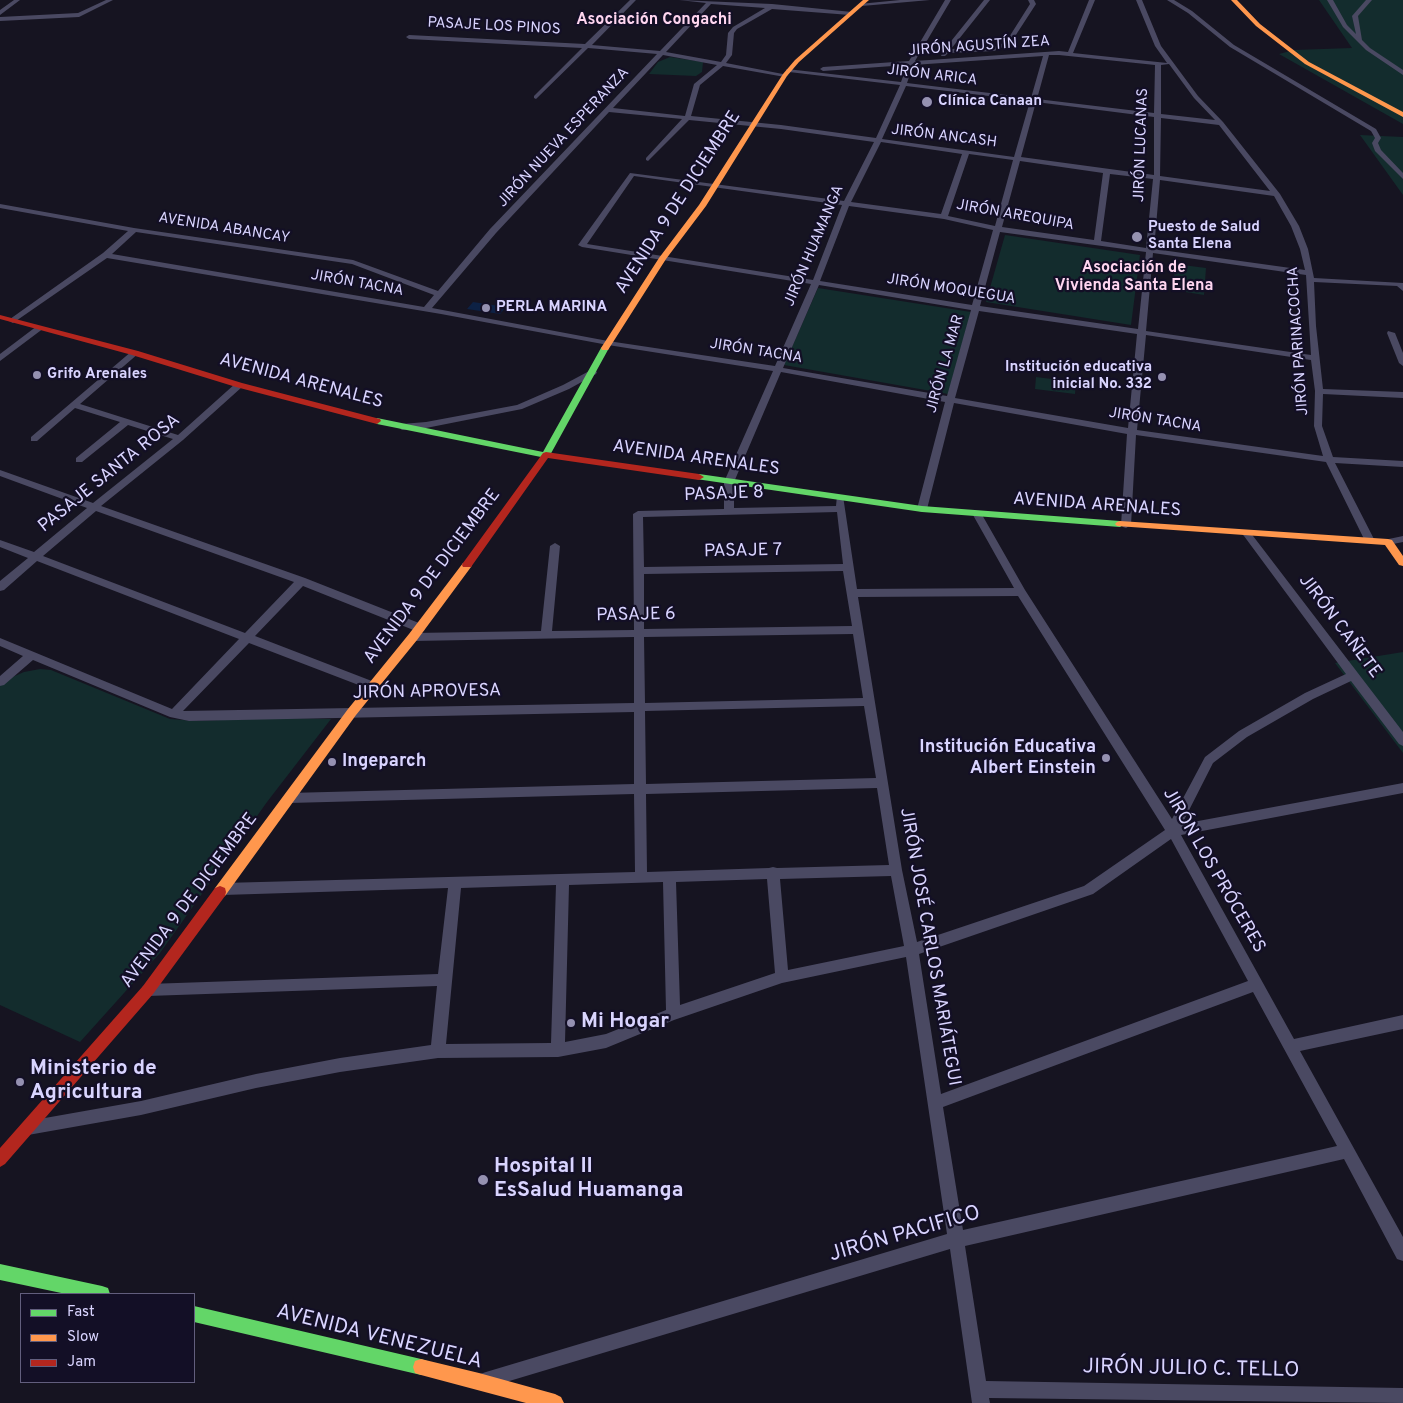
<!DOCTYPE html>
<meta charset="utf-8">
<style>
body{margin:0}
#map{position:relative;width:1403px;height:1403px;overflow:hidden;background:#161421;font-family:Overpass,sans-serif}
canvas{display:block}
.legend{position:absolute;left:20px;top:1293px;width:175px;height:90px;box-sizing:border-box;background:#130f26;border:1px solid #625e7d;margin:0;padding:6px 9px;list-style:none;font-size:15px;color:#d9d4ff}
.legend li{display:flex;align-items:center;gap:10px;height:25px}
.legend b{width:25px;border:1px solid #625e7d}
</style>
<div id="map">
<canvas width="1403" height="1403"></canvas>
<ul class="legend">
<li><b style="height:6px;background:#63d668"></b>Fast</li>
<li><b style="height:6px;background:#ff974d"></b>Slow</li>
<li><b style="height:6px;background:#b3261e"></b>Jam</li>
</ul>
</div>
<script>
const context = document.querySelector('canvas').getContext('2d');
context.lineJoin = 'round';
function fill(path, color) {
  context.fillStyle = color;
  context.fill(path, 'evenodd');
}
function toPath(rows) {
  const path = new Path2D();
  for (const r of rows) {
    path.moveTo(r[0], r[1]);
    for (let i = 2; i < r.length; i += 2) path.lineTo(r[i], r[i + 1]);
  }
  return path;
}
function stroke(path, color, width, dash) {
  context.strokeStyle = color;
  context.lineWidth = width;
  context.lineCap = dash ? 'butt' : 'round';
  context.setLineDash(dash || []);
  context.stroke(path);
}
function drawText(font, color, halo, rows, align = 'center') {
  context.font = font + ' Overpass,sans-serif';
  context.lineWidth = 4.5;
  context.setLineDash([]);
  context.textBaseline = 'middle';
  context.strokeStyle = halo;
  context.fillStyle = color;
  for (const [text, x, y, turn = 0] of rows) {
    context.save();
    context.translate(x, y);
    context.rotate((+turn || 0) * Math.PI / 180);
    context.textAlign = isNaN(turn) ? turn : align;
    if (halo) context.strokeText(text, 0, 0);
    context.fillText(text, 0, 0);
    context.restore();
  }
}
fill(toPath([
 [1319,0,1403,0,1403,124,1279,54,1294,50,1352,48],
 [670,57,703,62,702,72,696,76,649,74,658,62],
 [1360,135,1403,137,1403,195],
 [1005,235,1140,255,1131,325,986,302],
 [1175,264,1206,268,1204,295,1173,290],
 [818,288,971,312,948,394,784,365],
 [1036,377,1076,382,1075,394,1035,389],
 [1403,652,1403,753,1335,663],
 [40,669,51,670,170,719,196,721,276,718,331,719,267,802,160,953,80,1042,0,1005,0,686,8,679,24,672]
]), '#132c2d');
fill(toPath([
 [473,302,506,307,500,314,467,309]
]), '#0d2144');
fill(toPath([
 [14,0,20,0,0,15,0,10,14,0],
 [106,0,113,0,79,17,0,21,0,17,78,13,106,0],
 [630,0,636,0,592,45,660,51,706,3,679,0,772,4,852,12,850,15,772,9,737,29,734,33,732,55,726,63,788,75,785,77,723,66,700,85,691,116,781,125,876,138,900,85,789,72,786,70,787,69,901,82,907,65,823,71,820,69,823,67,909,61,945,0,951,0,915,61,1059,51,1068,52,1089,0,1095,0,1073,53,1167,63,1155,46,1136,0,1142,0,1161,46,1198,96,1223,122,1280,194,1299,226,1308,249,1314,278,1403,283,1403,291,1397,286,1314,282,1316,326,1323,389,1403,392,1403,398,1323,394,1322,426,1333,457,1403,461,1403,467,1335,463,1375,541,1374,543,1366,543,1365,541,1326,462,1136,435,1131,525,1126,528,1123,527,1121,525,1127,434,954,403,927,509,922,512,919,511,917,509,945,402,781,372,734,482,734,508,836,506,837,496,843,496,857,589,1014,588,973,515,975,513,981,513,1025,590,1172,819,1205,757,1239,731,1305,693,1346,674,1244,536,1242,534,1244,532,1250,532,1403,732,1403,746,1399,744,1351,681,1313,699,1247,737,1213,763,1182,824,1403,783,1403,793,1181,835,1294,1039,1403,1015,1403,1029,1300,1051,1403,1237,1403,1261,1397,1259,1344,1159,965,1246,986,1381,1403,1388,1403,1403,989,1398,990,1403,972,1403,950,1249,486,1388,480,1386,478,1380,480,1374,486,1372,947,1234,906,957,782,983,674,1020,606,1048,558,1057,438,1058,340,1072,256,1088,141,1115,28,1135,23,1133,21,1128,23,1123,28,1121,141,1101,256,1074,340,1058,431,1045,437,986,148,996,143,994,141,990,143,986,148,984,438,974,448,888,223,895,218,893,217,889,218,885,223,883,635,872,634,794,289,803,285,801,283,798,285,795,289,793,634,784,634,712,189,721,170,717,33,660,4,685,0,686,0,676,23,656,0,646,0,638,172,709,239,639,37,561,4,590,0,591,0,581,28,558,0,547,0,540,34,552,87,508,0,476,0,470,93,503,173,439,128,425,82,462,76,462,76,458,120,422,75,408,37,441,31,441,31,437,132,351,138,351,139,353,80,404,178,435,236,383,242,383,242,387,183,440,101,506,305,578,424,625,425,628,424,631,416,631,303,586,255,636,377,683,379,686,377,689,369,689,249,643,183,711,634,703,634,637,413,641,408,637,413,633,541,631,550,546,555,543,560,546,552,631,634,630,633,514,638,511,724,509,724,482,773,371,608,345,441,314,107,258,13,323,9,321,10,319,103,253,128,231,0,208,0,204,134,228,353,260,438,291,490,229,657,54,588,48,536,99,534,98,534,96,582,48,409,39,406,37,409,35,585,44,630,0],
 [711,4,765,8,733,27,728,33,726,55,721,62,666,52,711,4],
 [663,55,717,65,694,84,685,116,613,108,663,55],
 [1049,55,1059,55,1155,65,1154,113,1037,99,1049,55],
 [1043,56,1031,98,907,83,913,65,1043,56],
 [1169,64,1194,98,1215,120,1161,114,1161,65,1169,64],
 [906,86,1030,101,1014,157,882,139,906,86],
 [1036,102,1154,117,1154,175,1021,157,1036,102],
 [609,112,682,119,646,158,646,160,648,161,689,120,781,129,874,142,844,201,630,173,578,245,582,247,811,284,775,366,608,341,432,308,496,233,609,112],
 [1161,118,1219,125,1270,191,1160,176,1161,118],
 [881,142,962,154,941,214,851,202,881,142],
 [969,154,1013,160,995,226,948,216,969,154],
 [1020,161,1103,173,1094,240,1002,227,1020,161],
 [1110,174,1153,179,1146,248,1101,241,1110,174],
 [634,176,842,205,813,280,587,244,634,176],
 [1160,180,1274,196,1291,226,1300,249,1305,270,1154,249,1160,180],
 [849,206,944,219,993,230,972,305,820,281,849,206],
 [136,232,352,264,434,295,424,307,112,254,136,232],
 [1000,232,1146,252,1138,329,980,306,1000,232],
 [1153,253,1306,275,1311,355,1146,331,1153,253],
 [819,285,971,310,947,396,783,368,819,285],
 [979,311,1137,334,1128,428,955,398,979,311],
 [1146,335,1311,360,1315,391,1314,426,1323,456,1137,430,1146,335],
 [96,511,294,582,245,633,43,556,96,511],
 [837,512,843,564,644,567,643,517,837,512],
 [843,571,852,626,644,629,644,574,843,571],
 [1018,596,1165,830,1084,886,917,942,902,870,858,597,1018,596],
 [853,634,863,698,645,703,644,637,853,634],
 [864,706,876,778,646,784,645,711,864,706],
 [877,788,889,865,777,868,773,867,769,868,647,872,646,794,877,788],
 [1171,839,1248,981,941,1094,919,954,1093,894,1171,839],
 [891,876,904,946,788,970,780,879,891,876],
 [767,879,775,973,680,1005,676,882,767,879],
 [663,882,666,1010,606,1034,565,1042,569,885,663,882],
 [556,885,551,1043,446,1044,461,888,556,885],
 [1253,992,1337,1146,963,1230,943,1107,1253,992],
 [900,0,930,0,862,6,859,4,900,0],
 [984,0,990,0,951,49,993,47,1006,42,1030,4,1028,0,1034,0,1036,4,1010,44,994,51,948,53,945,56,941,56,944,50,984,0],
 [1167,0,1174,0,1192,11,1234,45,1376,129,1381,138,1378,143,1381,150,1403,173,1403,179,1375,151,1372,143,1375,138,1371,131,1230,47,1188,13,1167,0],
 [1327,0,1333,0,1347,25,1356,34,1352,16,1366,0,1372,0,1358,16,1362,40,1370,48,1403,70,1403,75,1366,50,1343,27,1327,0],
 [37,326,44,328,0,361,0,354,37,326],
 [1388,331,1395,333,1403,353,1403,366,1399,363,1387,333,1388,331],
 [593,369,597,372,596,374,569,389,522,409,426,428,402,430,398,427,402,424,426,422,517,405,563,385,593,369],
 [1403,536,1403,542,1388,545,1383,542,1384,540,1403,536]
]), '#4a4962');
fill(toPath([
 [605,345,609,348,549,457,546,458,377,424,373,421,377,418,543,452,601,348,605,345],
 [699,474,922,506,1120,521,1125,524,1120,527,922,512,696,479,696,475,699,474],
 [0,1264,102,1286,108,1288,110,1294,66,1294,0,1280,0,1264],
 [194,1306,421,1359,427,1361,429,1367,427,1373,421,1375,194,1322,194,1306]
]), '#63d668');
fill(toPath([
 [863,0,869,0,799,62,787,76,706,206,666,259,608,350,602,350,601,348,659,258,699,205,783,74,795,60,863,0],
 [1231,0,1237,0,1260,24,1309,62,1403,112,1403,117,1305,64,1256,26,1231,0],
 [1120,521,1388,539,1392,540,1403,556,1403,566,1399,565,1385,545,1117,526,1115,524,1117,522,1120,521],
 [467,562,472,565,471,567,417,640,356,715,225,896,220,898,215,896,214,892,215,888,348,709,409,634,463,563,467,562],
 [421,1359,479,1373,555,1394,561,1397,564,1403,526,1403,421,1375,415,1373,413,1367,415,1361,421,1359]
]), '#ff974d');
fill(toPath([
 [0,315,138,351,242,383,380,419,381,421,377,424,236,387,132,355,0,319,0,315],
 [546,452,699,474,704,477,699,480,548,458,471,567,463,567,462,565,463,563,543,453,546,452],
 [220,886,225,888,226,892,225,896,153,994,5,1164,0,1167,0,1148,143,986,215,888,220,886]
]), '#b3261e');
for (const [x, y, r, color] of [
 [927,102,6,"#9591b1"],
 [1137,237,6,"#9591b1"],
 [486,308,5,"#9591b1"],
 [37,375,5,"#9591b1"],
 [1162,377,5,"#9591b1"],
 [1106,758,5,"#9591b1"],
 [332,762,5,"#9591b1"],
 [571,1023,5,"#9591b1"],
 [20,1082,5,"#9591b1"],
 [483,1180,6,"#9591b1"]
]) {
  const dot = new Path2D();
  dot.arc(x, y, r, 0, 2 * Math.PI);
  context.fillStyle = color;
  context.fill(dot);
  stroke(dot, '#130f26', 2);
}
drawText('15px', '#d9d4ff', '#130f26', [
 ["PASAJE LOS PINOS",494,27,3],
 ["JIRÓN AGUSTÍN ZEA",979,47,-4],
 ["JIRÓN ARICA",932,76,7],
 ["JIRÓN ANCASH",944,137,7],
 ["JIRÓN NUEVA ESPERANZA",564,138,-47],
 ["JIRÓN LUCANAS",1142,145,-88],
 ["JIRÓN AREQUIPA",1015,216,10],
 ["AVENIDA ABANCAY",224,229,9],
 ["JIRÓN HUAMANGA",815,246,-67],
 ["JIRÓN TACNA",357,284,10],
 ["JIRÓN MOQUEGUA",951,290,9],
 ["JIRÓN PARINACOCHA",1299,341,-94],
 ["JIRÓN TACNA",756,352,9],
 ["JIRÓN LA MAR",946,364,-74],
 ["JIRÓN TACNA",1155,421,9]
]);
drawText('bold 15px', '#d9d4ff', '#130f26', [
 ["Clínica Canaan",938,102],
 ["Puesto de Salud",1148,228],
 ["Santa Elena",1148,245],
 ["PERLA MARINA",496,308],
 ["Institución educativa",1152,368,"right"],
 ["inicial No. 332",1152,385,"right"],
 ["Grifo Arenales",47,375]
], 'left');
drawText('bold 16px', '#ffd6f0', '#130f26', [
 ["Asociación Congachi",654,21],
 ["Asociación de",1134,269],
 ["Vivienda Santa Elena",1134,287]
]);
drawText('18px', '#d9d4ff', '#130f26', [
 ["AVENIDA 9 DE DICIEMBRE",679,203,-57],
 ["AVENIDA ARENALES",301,382,15],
 ["AVENIDA ARENALES",696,459,8],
 ["PASAJE SANTA ROSA",110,474,-39],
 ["PASAJE 8",724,495,-2],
 ["AVENIDA ARENALES",1097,506,4],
 ["PASAJE 7",743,552,-1],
 ["AVENIDA 9 DE DICIEMBRE",433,577,-53],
 ["PASAJE 6",636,616,-1],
 ["JIRÓN CAÑETE",1339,627,53],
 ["JIRÓN APROVESA",427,693,-1],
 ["JIRÓN LOS PRÓCERES",1213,871,60],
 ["AVENIDA 9 DE DICIEMBRE",190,901,-53],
 ["JIRÓN JOSÉ CARLOS MARIÁTEGUI",929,947,80]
]);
drawText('bold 18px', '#d9d4ff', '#130f26', [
 ["Institución Educativa",1096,748],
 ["Albert Einstein",1096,769],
 ["Ingeparch",342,762,"left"]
], 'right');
drawText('bold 21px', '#d9d4ff', '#130f26', [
 ["Mi Hogar",581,1023],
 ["Ministerio de",30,1070],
 ["Agricultura",30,1094],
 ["Hospital II",494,1168],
 ["EsSalud Huamanga",494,1192]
], 'left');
drawText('21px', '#d9d4ff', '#130f26', [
 ["JIRÓN PACIFICO",905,1235,-16],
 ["AVENIDA VENEZUELA",379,1338,14],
 ["JIRÓN JULIO C. TELLO",1191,1370,1]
]);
</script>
